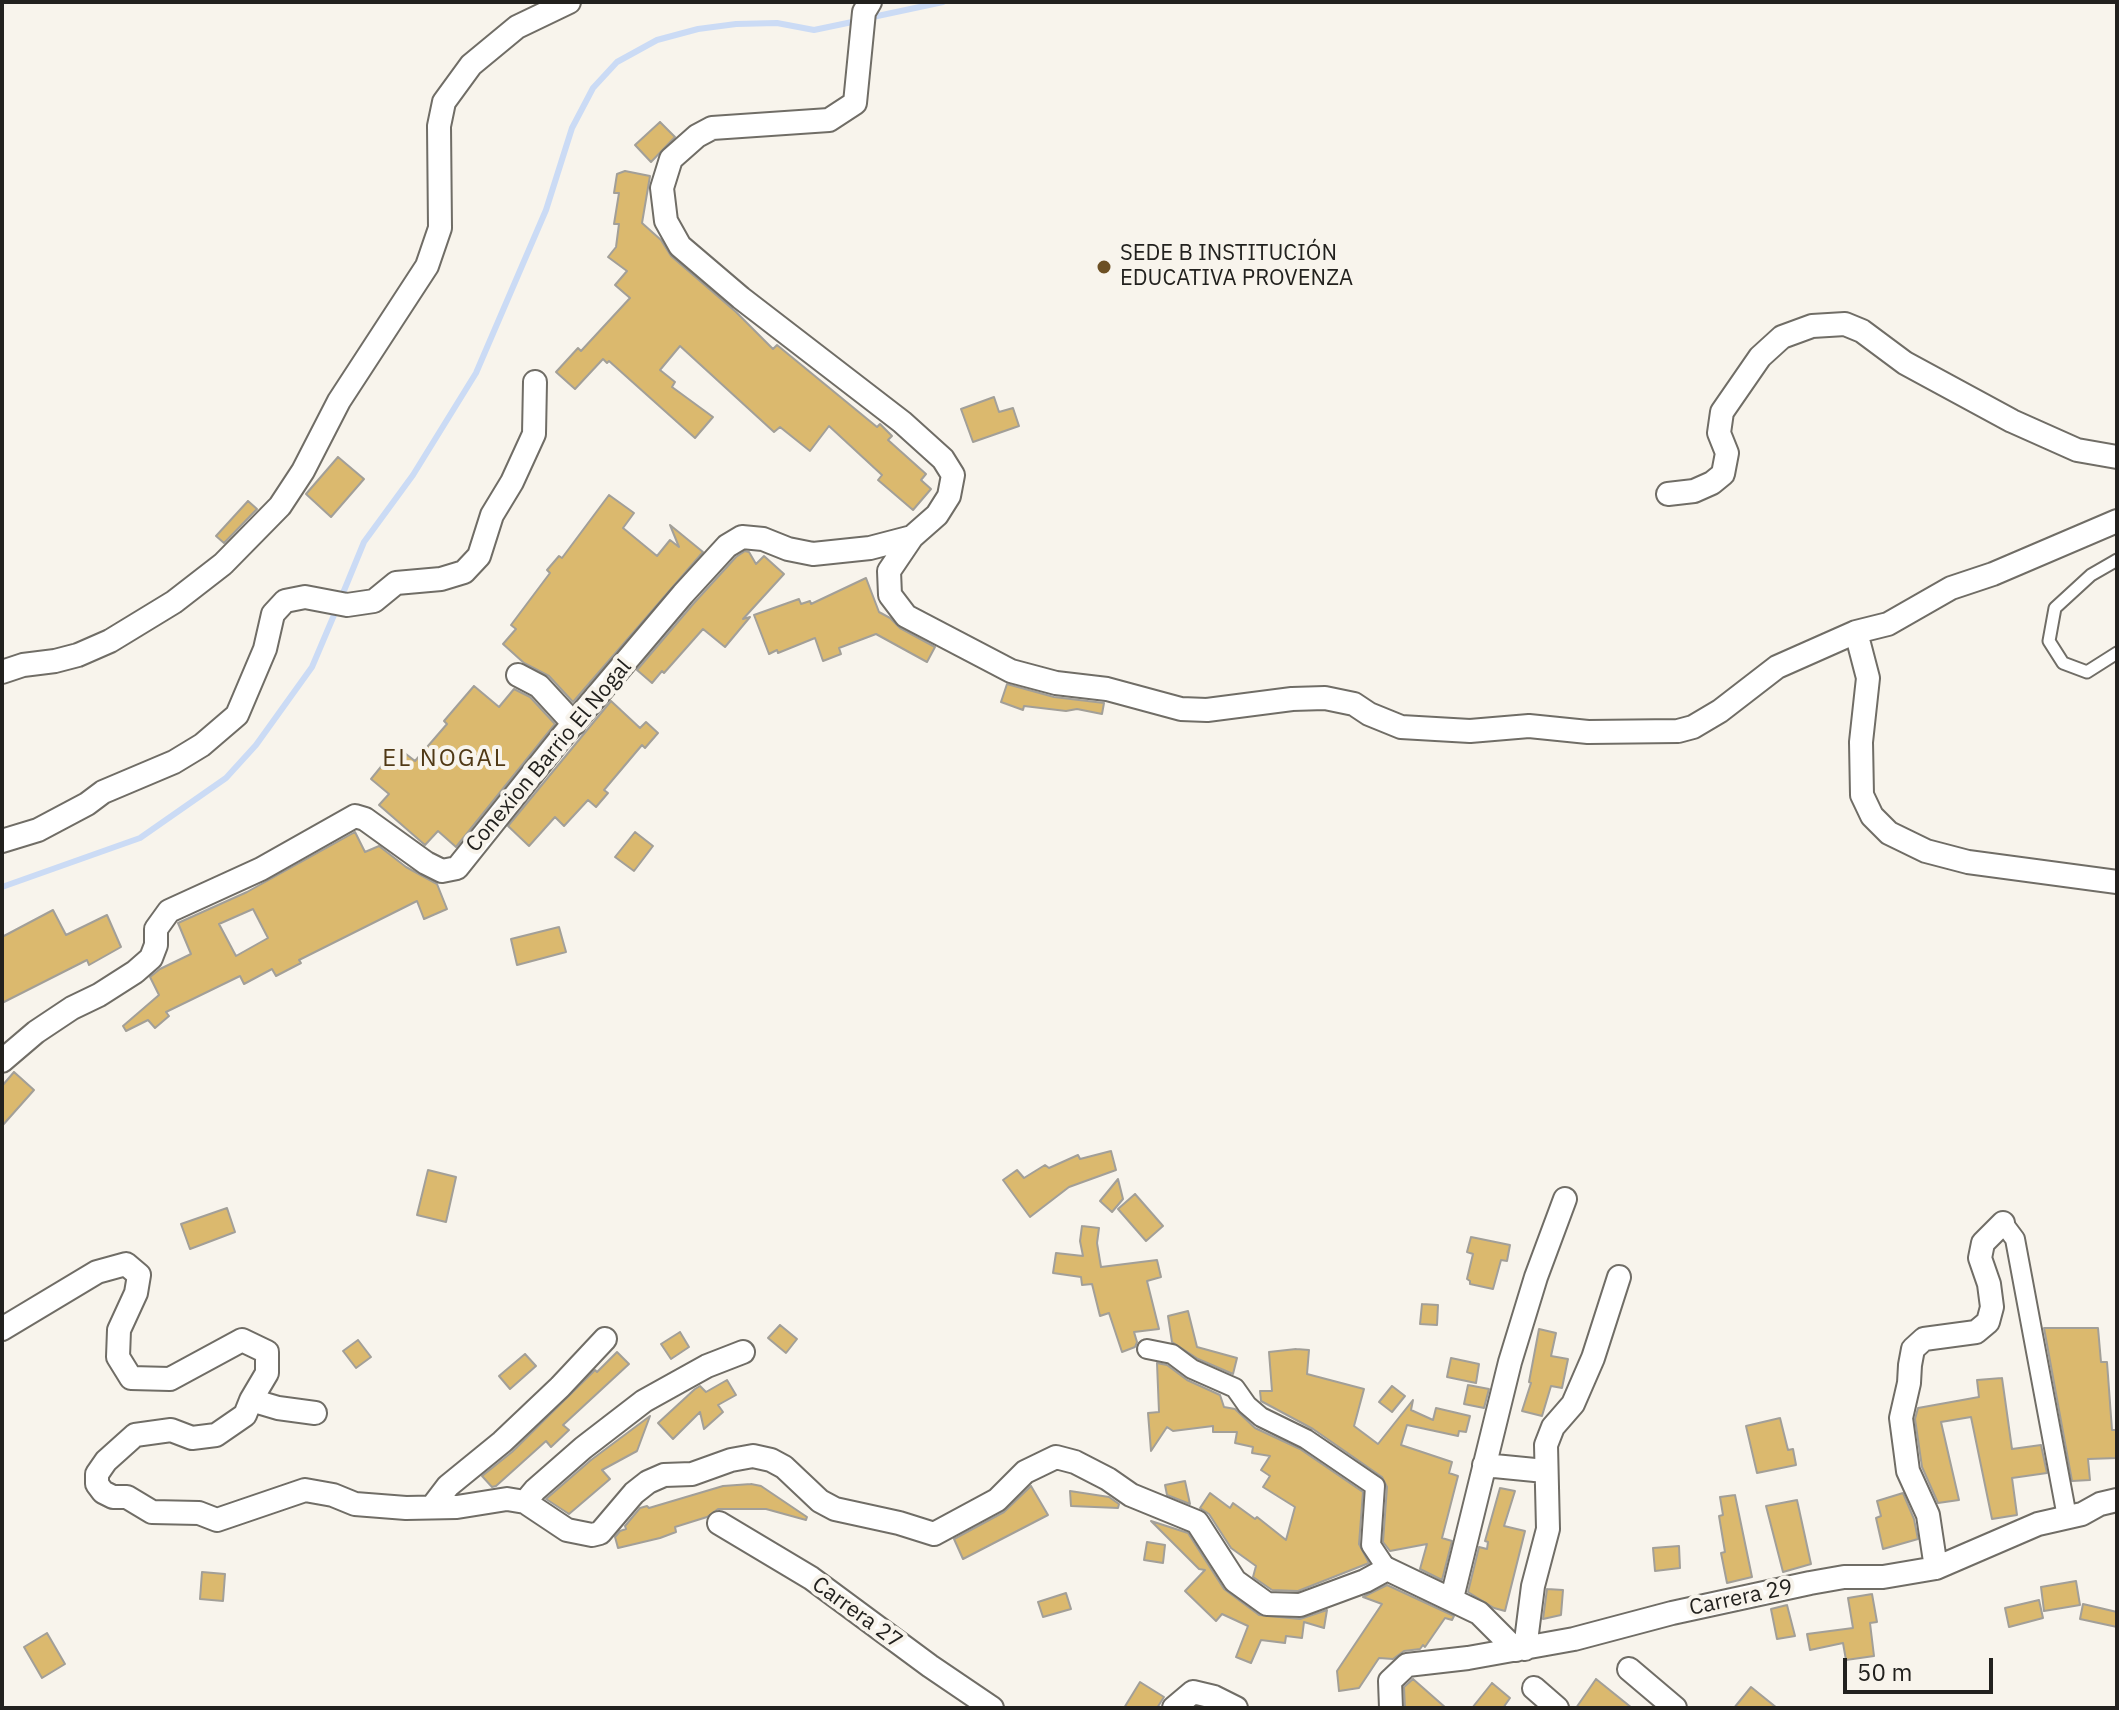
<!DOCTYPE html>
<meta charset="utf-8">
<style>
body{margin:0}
#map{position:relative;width:2119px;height:1710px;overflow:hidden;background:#f8f4ec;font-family:"IBM Plex Sans",sans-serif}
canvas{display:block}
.frame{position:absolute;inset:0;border:4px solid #22211e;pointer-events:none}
.scale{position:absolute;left:1843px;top:1658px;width:150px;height:36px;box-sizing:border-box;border:4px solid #22211e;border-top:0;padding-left:10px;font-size:24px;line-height:28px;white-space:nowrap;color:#22211e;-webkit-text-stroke:6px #f8f4ec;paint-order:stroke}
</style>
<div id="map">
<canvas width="2119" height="1710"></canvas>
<div class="frame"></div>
<div class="scale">50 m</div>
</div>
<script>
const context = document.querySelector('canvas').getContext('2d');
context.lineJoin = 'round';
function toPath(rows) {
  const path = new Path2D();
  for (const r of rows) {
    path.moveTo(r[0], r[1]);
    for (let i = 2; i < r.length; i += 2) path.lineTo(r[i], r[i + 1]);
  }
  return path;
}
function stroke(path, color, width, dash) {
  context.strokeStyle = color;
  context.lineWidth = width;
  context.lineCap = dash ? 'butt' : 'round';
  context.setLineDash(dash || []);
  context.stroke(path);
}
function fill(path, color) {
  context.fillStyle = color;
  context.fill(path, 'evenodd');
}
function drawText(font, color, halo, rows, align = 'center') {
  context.font = font + ' "IBM Plex Sans",sans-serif';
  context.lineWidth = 8;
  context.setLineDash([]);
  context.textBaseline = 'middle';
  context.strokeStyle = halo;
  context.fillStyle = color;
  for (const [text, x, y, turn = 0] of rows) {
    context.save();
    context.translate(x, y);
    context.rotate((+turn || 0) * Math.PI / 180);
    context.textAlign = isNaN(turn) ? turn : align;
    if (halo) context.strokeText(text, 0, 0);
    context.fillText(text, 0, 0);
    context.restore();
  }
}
stroke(toPath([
 [868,18,943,2],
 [341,598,364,542,413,475,476,373,546,210,572,128,593,88,617,62,657,40,698,29,736,24,777,23,814,30,857,21],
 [2,887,140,838,226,778,256,745,312,667,337,608]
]), '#cbdbf5', 6);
const building = toPath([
 [660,122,675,137,651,162,635,145,660,122],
 [625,171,650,176,642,223,661,240,671,256,736,312,773,349,777,345,877,427,880,424,892,436,888,440,926,474,921,480,931,489,913,510,878,480,882,475,829,426,810,451,780,427,774,432,680,346,660,370,675,382,672,387,713,417,695,438,609,361,607,363,603,359,575,389,556,372,578,348,581,351,630,298,615,285,627,271,608,257,616,247,619,224,614,224,619,193,614,193,617,174,625,171],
 [994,397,999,412,1013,408,1019,426,973,442,961,409,994,397],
 [338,457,364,479,331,517,306,494,338,457],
 [609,495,634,513,623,528,657,556,670,540,679,547,670,525,703,552,573,702,549,676,524,663,503,644,516,629,511,625,550,573,547,570,559,556,562,558,609,495],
 [248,501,257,509,224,543,216,536,248,501],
 [745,551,749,552,756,564,764,556,784,574,743,619,750,617,725,647,703,629,664,673,662,671,652,683,637,670,694,603,736,557,745,551],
 [866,578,879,612,890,618,900,628,935,647,927,662,876,634,839,648,841,654,823,661,815,638,778,653,777,650,769,654,754,615,799,599,801,604,810,601,811,604,866,578],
 [1007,684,1054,697,1104,703,1102,714,1077,709,1066,711,1024,706,1023,710,1001,702,1007,684],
 [474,686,499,707,514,689,530,697,555,724,456,847,438,831,425,845,379,805,389,794,371,779,397,747,415,761,447,724,444,721,474,686],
 [611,701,640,728,646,722,658,733,645,748,642,745,604,790,608,793,596,807,588,800,564,826,555,817,529,846,508,826,611,701],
 [355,832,365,852,379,846,406,867,437,884,447,909,424,919,417,901,299,960,301,963,276,976,272,969,244,984,240,976,166,1012,169,1016,155,1028,148,1020,126,1031,123,1026,159,995,150,977,160,969,191,954,178,923,247,892,355,832],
 [253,909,268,938,236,956,219,924,253,909],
 [635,832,653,846,634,871,615,857,635,832],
 [53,910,66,935,107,915,121,947,89,965,87,960,2,1003,2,937,53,910],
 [559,927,566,952,517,965,511,939,559,927],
 [14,1072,34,1090,2,1126,2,1086,14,1072],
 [1111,1151,1116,1170,1069,1187,1030,1217,1003,1180,1017,1170,1024,1178,1045,1165,1049,1168,1078,1155,1080,1159,1111,1151],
 [428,1170,456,1177,446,1222,417,1215,428,1170],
 [1118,1179,1123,1199,1112,1212,1100,1201,1118,1179],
 [1135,1194,1163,1226,1146,1241,1118,1209,1135,1194],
 [227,1208,235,1232,190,1249,181,1224,227,1208],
 [1082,1226,1099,1228,1097,1243,1101,1267,1157,1260,1161,1277,1147,1281,1159,1329,1134,1332,1137,1342,1135,1347,1122,1352,1109,1313,1100,1316,1092,1284,1082,1285,1081,1277,1053,1273,1056,1253,1083,1256,1080,1241,1082,1226],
 [1471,1237,1510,1245,1507,1261,1501,1260,1493,1289,1470,1284,1470,1281,1467,1279,1473,1254,1467,1252,1471,1237],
 [1422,1304,1438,1305,1437,1325,1420,1324,1422,1304],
 [1188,1311,1197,1347,1237,1358,1233,1374,1198,1359,1172,1342,1168,1316,1188,1311],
 [780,1325,797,1339,786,1353,768,1338,780,1325],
 [2044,1328,2098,1328,2101,1362,2107,1362,2112,1430,2117,1430,2117,1458,2088,1459,2090,1480,2072,1481,2044,1328],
 [1539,1329,1556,1333,1551,1356,1568,1359,1562,1388,1551,1386,1542,1416,1522,1411,1531,1383,1529,1382,1539,1329],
 [680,1332,689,1347,671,1359,661,1344,680,1332],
 [358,1340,371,1357,356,1368,343,1351,358,1340],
 [1296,1349,1309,1350,1307,1374,1364,1389,1354,1426,1378,1444,1413,1400,1411,1410,1433,1420,1436,1408,1470,1416,1466,1432,1459,1431,1458,1436,1407,1425,1401,1445,1452,1462,1449,1473,1458,1476,1442,1538,1452,1541,1442,1580,1420,1569,1427,1544,1390,1551,1383,1542,1387,1487,1382,1477,1313,1429,1261,1401,1260,1391,1272,1391,1269,1352,1296,1349],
 [617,1352,629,1364,563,1425,569,1430,551,1447,546,1441,496,1486,492,1487,482,1476,512,1452,595,1370,597,1372,617,1352],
 [525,1354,536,1366,510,1389,499,1376,525,1354],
 [1451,1358,1479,1364,1476,1383,1447,1377,1451,1358],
 [1157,1363,1167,1365,1187,1380,1220,1395,1224,1407,1235,1409,1255,1428,1300,1449,1363,1492,1359,1544,1369,1563,1298,1591,1272,1590,1253,1577,1256,1566,1231,1548,1209,1514,1200,1508,1210,1493,1230,1508,1233,1503,1255,1519,1257,1517,1286,1540,1295,1507,1263,1487,1270,1476,1261,1470,1270,1456,1252,1453,1253,1447,1235,1443,1237,1432,1213,1432,1213,1426,1173,1431,1167,1427,1151,1451,1148,1413,1159,1412,1157,1363],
 [2002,1378,2012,1449,2041,1445,2047,1473,2012,1478,2017,1515,1992,1519,1971,1417,1941,1422,1959,1500,1938,1503,1922,1467,1915,1419,1918,1408,1979,1397,1977,1380,2002,1378],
 [727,1380,736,1395,718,1405,723,1412,704,1429,700,1412,673,1439,658,1423,695,1389,700,1386,706,1392,727,1380],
 [1468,1385,1489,1389,1484,1408,1464,1404,1468,1385],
 [1392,1386,1405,1396,1392,1412,1379,1402,1392,1386],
 [650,1416,637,1451,602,1470,610,1479,569,1514,546,1499,591,1460,650,1416],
 [1780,1418,1788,1450,1793,1449,1796,1465,1757,1473,1746,1426,1780,1418],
 [1185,1481,1190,1504,1167,1495,1165,1485,1185,1481],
 [751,1484,761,1486,807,1517,806,1520,766,1509,718,1509,707,1517,675,1527,676,1532,660,1538,618,1548,615,1537,620,1531,626,1529,625,1526,640,1508,647,1506,649,1508,723,1486,751,1484],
 [1031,1486,1048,1515,963,1559,954,1539,1004,1512,1031,1486],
 [1500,1488,1515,1491,1504,1526,1525,1531,1505,1611,1494,1608,1468,1592,1479,1547,1487,1549,1488,1542,1485,1541,1500,1488],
 [1070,1491,1109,1497,1119,1504,1118,1508,1071,1506,1070,1491],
 [1903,1493,1914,1519,1918,1539,1883,1549,1876,1518,1881,1516,1877,1501,1903,1493],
 [1735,1495,1752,1577,1727,1583,1721,1553,1725,1552,1719,1516,1723,1515,1720,1497,1735,1495],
 [1797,1500,1811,1564,1783,1572,1766,1506,1797,1500],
 [1151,1521,1188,1533,1224,1589,1259,1615,1300,1619,1327,1610,1324,1628,1304,1622,1302,1638,1286,1636,1285,1643,1261,1640,1251,1663,1236,1657,1248,1626,1222,1614,1216,1621,1185,1591,1205,1570,1199,1569,1151,1521],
 [1147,1542,1165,1545,1163,1563,1144,1560,1147,1542],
 [1679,1546,1680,1568,1655,1571,1653,1548,1679,1546],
 [202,1572,225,1574,223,1601,200,1599,202,1572],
 [2076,1581,2080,1605,2044,1611,2041,1587,2076,1581],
 [1387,1585,1454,1616,1452,1620,1445,1618,1425,1647,1423,1645,1420,1649,1404,1651,1393,1659,1379,1658,1359,1688,1339,1691,1337,1671,1382,1604,1363,1597,1387,1585],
 [1547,1589,1563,1590,1561,1615,1543,1619,1547,1589],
 [1066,1593,1071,1609,1043,1617,1038,1602,1066,1593],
 [1872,1594,1877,1622,1870,1623,1874,1656,1846,1660,1843,1643,1810,1650,1807,1634,1853,1628,1848,1598,1872,1594],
 [2039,1600,2043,1618,2009,1627,2005,1608,2039,1600],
 [2083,1604,2117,1612,2117,1627,2080,1619,2083,1604],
 [1787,1605,1795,1636,1777,1639,1771,1609,1787,1605],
 [47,1633,65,1664,42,1678,24,1647,47,1633],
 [1413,1679,1446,1708,1405,1708,1404,1687,1413,1679],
 [1596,1679,1632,1708,1576,1708,1596,1679],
 [1140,1682,1164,1697,1157,1708,1124,1708,1140,1682],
 [1492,1683,1510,1698,1503,1708,1472,1708,1492,1683],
 [1751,1687,1777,1708,1734,1708,1751,1687]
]);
fill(building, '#dbb96e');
stroke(building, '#a29f98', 2);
const service = toPath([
 [2117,560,2091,575,2055,608,2049,641,2063,663,2087,672,2117,653]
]);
const pedestrian = toPath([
 [2003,1223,2015,1239,2067,1517],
 [1147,1349,1172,1354,1192,1369,1235,1388,1247,1405,1261,1417,1306,1439,1375,1486,1371,1545,1387,1569]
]);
const minor = toPath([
 [870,2,864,12,855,103,829,120,712,128,697,136,671,159,662,188,666,221,680,246,741,298,902,422,943,459,953,475,949,496,937,515,912,537,889,571,890,595,906,616,1011,671,1056,683,1107,689,1181,709,1207,710,1292,699,1325,698,1354,704,1369,714,1401,727,1470,731,1529,726,1588,732,1678,731,1693,727,1720,711,1777,667,1856,632,1888,624,1951,588,1993,574,2117,521],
 [1668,494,1694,491,1712,483,1723,474,1727,453,1719,433,1722,412,1760,357,1782,337,1812,326,1845,324,1862,331,1905,363,2012,421,2077,450,2117,457],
 [1856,632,1868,678,1861,742,1862,795,1872,816,1889,833,1926,851,1968,862,2117,882],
 [2,672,23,665,55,661,78,655,110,641,174,602,223,564,280,506,303,471,339,401,427,266,440,228,439,126,444,102,471,65,517,27,569,2],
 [518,675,539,686,574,724],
 [2,841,38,830,87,804,103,792,174,762,202,745,237,715,265,649,273,614,285,601,305,597,347,605,374,601,396,583,441,579,464,572,479,556,492,515,512,482,534,434,535,382],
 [2,1061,36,1032,72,1008,99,995,135,972,151,958,156,945,156,929,169,911,261,869,355,816,365,819,426,863,442,871,457,868,561,738,683,594,727,546,742,537,763,539,788,549,813,554,870,548,912,537],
 [2,1329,97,1272,126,1264,139,1275,136,1293,119,1330,118,1357,131,1378,170,1379,242,1340,267,1352,267,1373,251,1400],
 [315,1413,278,1408,251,1400,245,1415,216,1435,192,1438,171,1430,135,1435,106,1461,97,1474,97,1484,103,1492,113,1497,127,1497,152,1512,199,1513,217,1520,305,1490,333,1495,355,1504,406,1508,457,1507,507,1499,525,1502,567,1530,592,1535,600,1533,634,1493,648,1482,664,1475,692,1474,731,1460,753,1456,771,1460,784,1467,820,1501,835,1509,899,1523,934,1534,997,1500,1025,1472,1056,1457,1075,1462,1108,1479,1131,1495,1197,1522,1235,1581,1267,1604,1300,1605,1365,1581,1387,1569,1479,1613,1516,1650],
 [1484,1465,1545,1471],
 [525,1502,535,1490,583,1448,644,1401,707,1366,743,1352],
 [432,1507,448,1486,502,1442,560,1387,605,1339],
 [719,1523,811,1578,930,1666,992,1708],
 [1936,1568,1928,1515,1908,1471,1905,1448,1901,1418,1909,1383,1910,1365,1913,1349,1924,1339,1976,1332,1988,1322,1992,1307,1989,1284,1980,1258,1983,1243,2003,1223],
 [1452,1598,1510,1362,1536,1277,1565,1199],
 [1525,1649,1533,1586,1548,1529,1546,1445,1553,1427,1573,1404,1593,1358,1619,1277],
 [1629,1669,1675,1708],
 [1534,1688,1557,1708],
 [1174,1708,1193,1692,1214,1697,1236,1708],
 [1391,1708,1390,1681,1407,1665,1468,1658,1574,1639,1672,1613,1810,1583,1844,1577,1883,1577,1936,1568,2038,1524,2082,1514,2100,1504,2117,1500]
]);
stroke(service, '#706d66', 15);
stroke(pedestrian, '#706d66', 22);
stroke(minor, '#706d66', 26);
stroke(service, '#fff', 11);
stroke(pedestrian, '#fff', 18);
stroke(minor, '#fff', 22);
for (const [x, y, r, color] of [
 [1104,267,8,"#6d5024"]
]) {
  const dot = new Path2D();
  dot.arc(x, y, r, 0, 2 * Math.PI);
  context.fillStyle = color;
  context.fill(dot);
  stroke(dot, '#f8f4ec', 3);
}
drawText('22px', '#22211e', '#f8f4ec', [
 ["SEDE B INSTITUCIÓN",1120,254],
 ["EDUCATIVA PROVENZA",1120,279]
], 'left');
drawText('22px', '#22211e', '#f8f4ec', [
 ["Conexion Barrio El Nogal",549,756,-50],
 ["Carrera 29",1741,1598,-12],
 ["Carrera 27",857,1613,36]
]);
context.letterSpacing = '2px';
drawText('24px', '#503916', '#f8f4ec', [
 ["EL NOGAL",445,759]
]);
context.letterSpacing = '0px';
</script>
